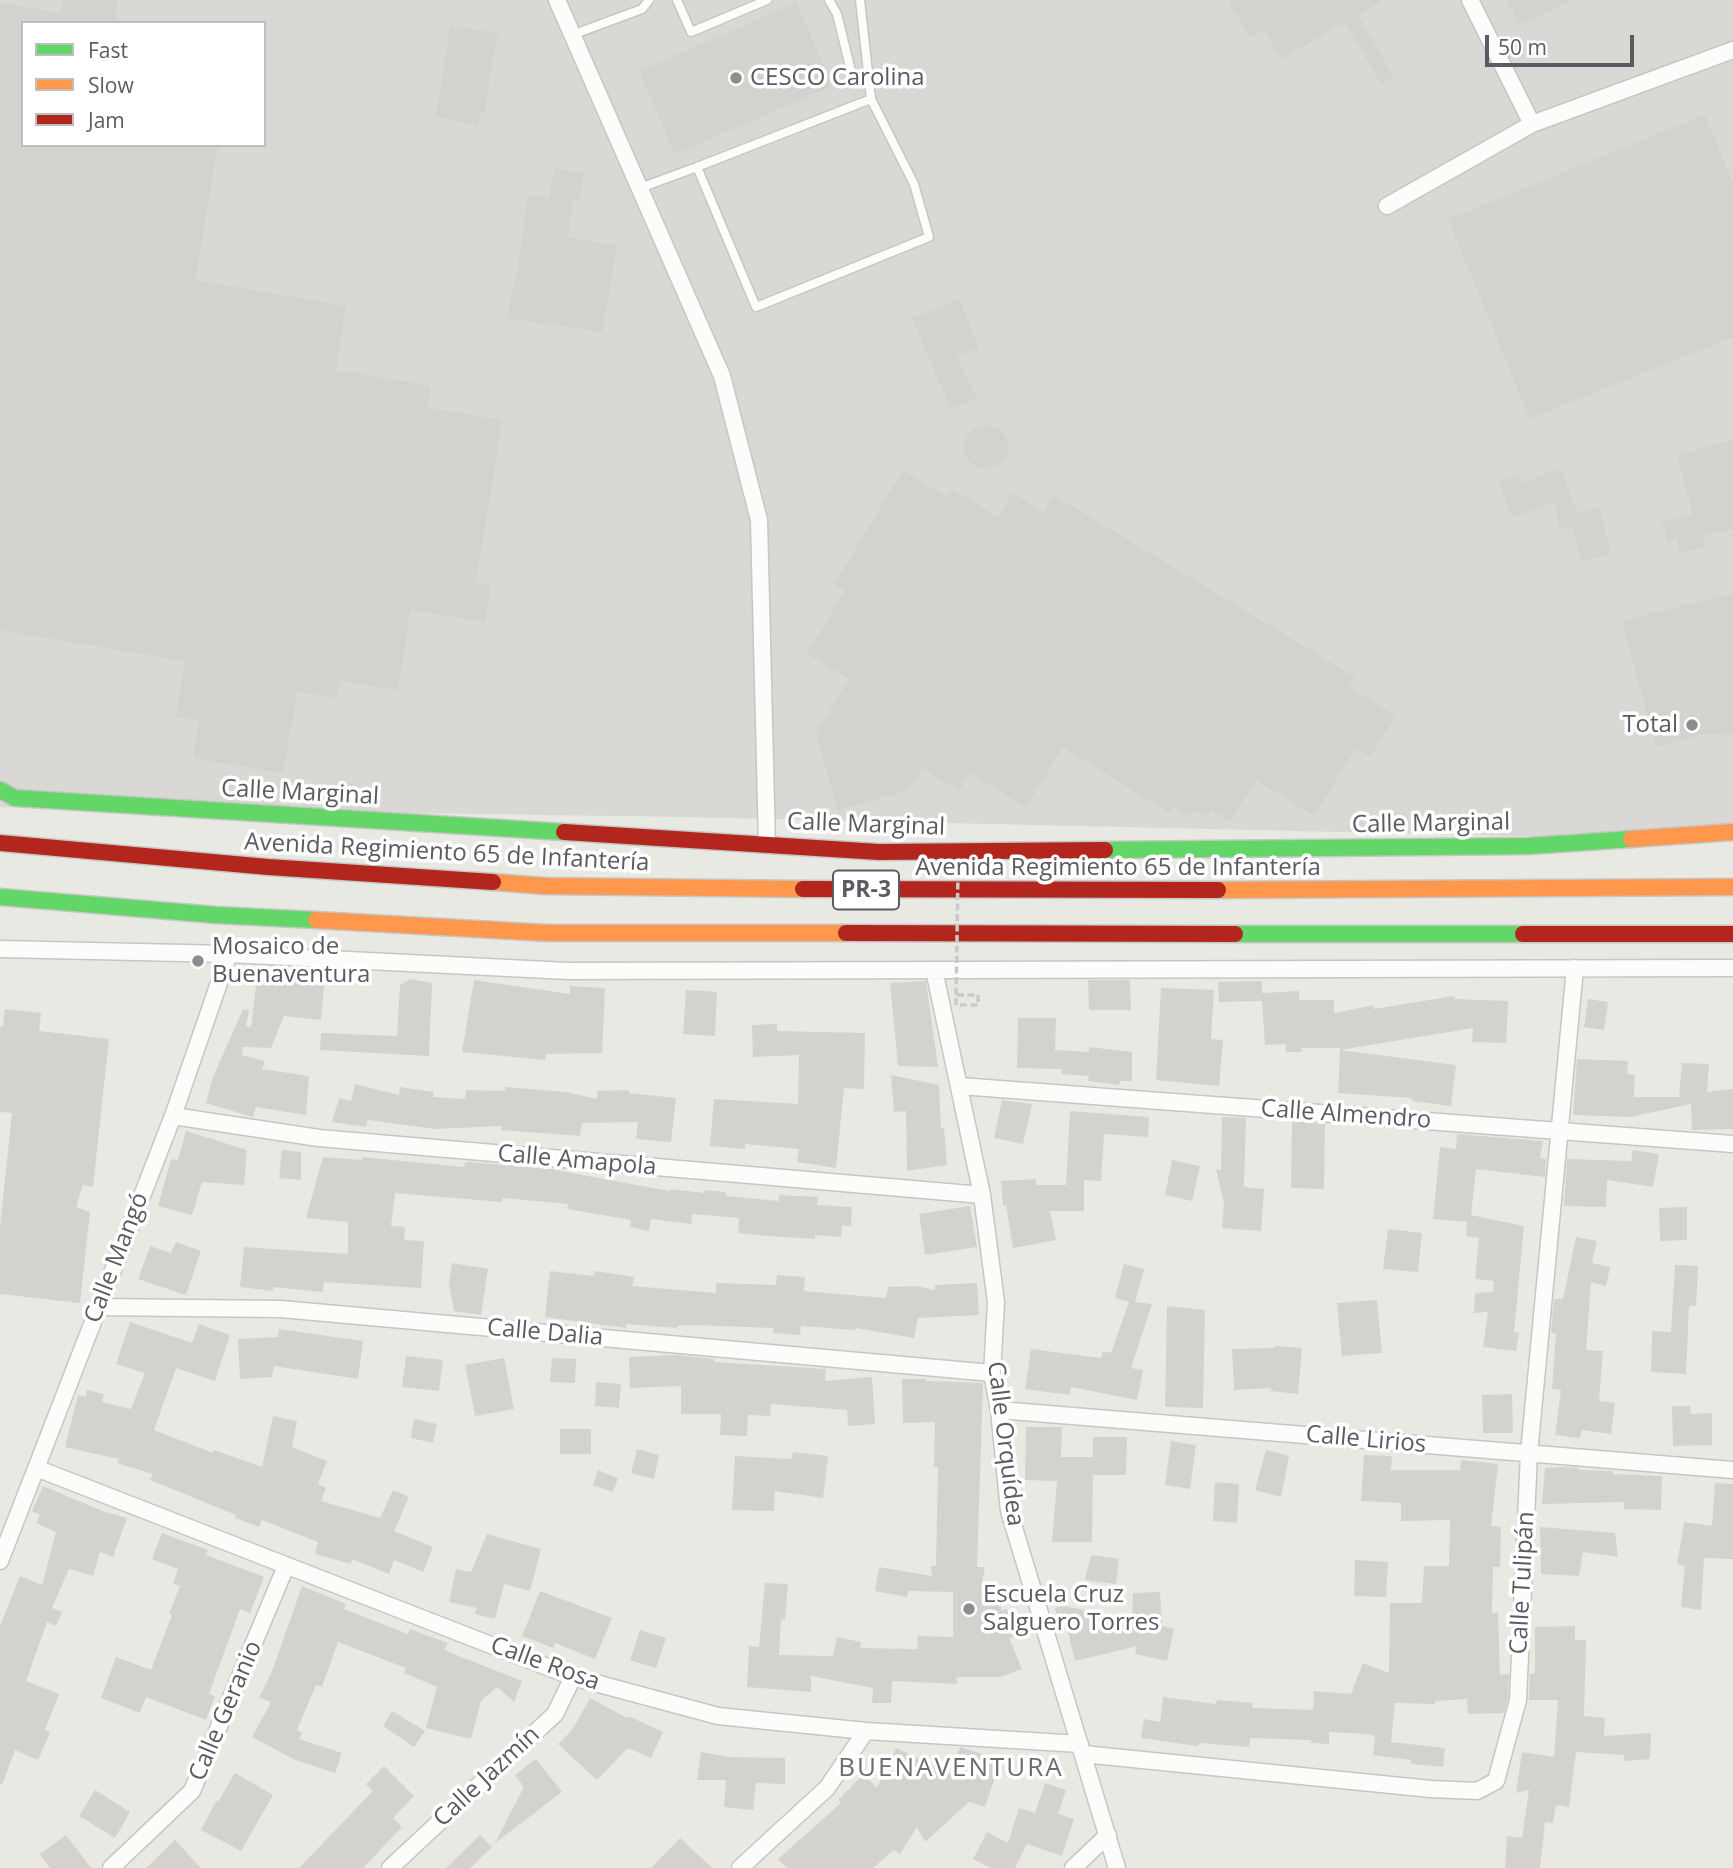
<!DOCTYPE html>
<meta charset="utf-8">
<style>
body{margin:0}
#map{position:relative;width:1733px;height:1868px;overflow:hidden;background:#e9e9e4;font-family:"Open Sans",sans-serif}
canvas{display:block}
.legend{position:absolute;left:21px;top:21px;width:245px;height:126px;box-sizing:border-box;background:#fff;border:2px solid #bdbec0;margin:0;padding:9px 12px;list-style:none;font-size:21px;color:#5a5c61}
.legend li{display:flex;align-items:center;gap:14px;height:35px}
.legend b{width:35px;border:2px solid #bdbec0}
.scale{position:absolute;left:1485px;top:35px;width:149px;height:32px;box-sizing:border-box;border:4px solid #5a5c61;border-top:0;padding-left:9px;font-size:21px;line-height:24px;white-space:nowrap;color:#5a5c61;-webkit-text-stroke:5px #fff;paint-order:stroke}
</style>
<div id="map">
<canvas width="1733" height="1868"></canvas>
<ul class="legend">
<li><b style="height:9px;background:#63d668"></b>Fast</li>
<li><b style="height:9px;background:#ff974d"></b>Slow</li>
<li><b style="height:9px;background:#b3261e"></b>Jam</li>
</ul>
<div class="scale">50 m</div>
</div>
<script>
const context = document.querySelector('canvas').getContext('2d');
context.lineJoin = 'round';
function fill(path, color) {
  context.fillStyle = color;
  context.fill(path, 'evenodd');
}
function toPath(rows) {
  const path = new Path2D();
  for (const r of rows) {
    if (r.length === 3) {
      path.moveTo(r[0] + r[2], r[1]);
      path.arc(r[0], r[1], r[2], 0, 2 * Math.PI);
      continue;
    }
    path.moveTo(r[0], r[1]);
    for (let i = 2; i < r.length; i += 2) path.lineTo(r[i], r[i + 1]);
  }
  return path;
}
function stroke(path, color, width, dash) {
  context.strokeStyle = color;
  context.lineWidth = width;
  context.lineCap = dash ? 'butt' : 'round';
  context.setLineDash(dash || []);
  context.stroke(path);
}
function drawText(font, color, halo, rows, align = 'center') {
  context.font = font + ' "Open Sans",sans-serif';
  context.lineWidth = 7;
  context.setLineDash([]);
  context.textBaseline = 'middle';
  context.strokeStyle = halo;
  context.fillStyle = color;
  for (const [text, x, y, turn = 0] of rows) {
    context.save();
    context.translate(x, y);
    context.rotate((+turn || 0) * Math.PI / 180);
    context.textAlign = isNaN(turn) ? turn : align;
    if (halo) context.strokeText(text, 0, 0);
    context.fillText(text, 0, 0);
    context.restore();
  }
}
fill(toPath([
 [0,0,1733,0,1733,841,684,817,0,807],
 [23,23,264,23,264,145,23,145]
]), '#d9d8d4');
fill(toPath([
 [63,0,117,0,116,23,23,23,23,145,218,145,195,280,346,306,336,370,431,386,428,408,502,420,476,582,491,585,485,622,410,610,398,690,340,681,337,698,297,692,283,773,193,758,199,720,176,717,185,661,0,630,0,3,61,13],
 [1228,0,1383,0,1358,15,1394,77,1381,84,1345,22,1282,59,1264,30,1250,38],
 [1507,0,1572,0,1520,25],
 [796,3,833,86,675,154,639,71],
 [450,26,497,33,484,114,480,113,478,125,436,117],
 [1705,115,1733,183,1733,337,1530,419,1448,219],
 [555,168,584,174,579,202,573,201,568,237,617,246,602,332,507,318,518,267,528,195,549,198],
 [959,299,979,348,957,357,977,397,957,407,951,407,936,376,912,318],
 [986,447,22],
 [1733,440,1733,529,1703,536,1706,547,1680,553,1677,539,1667,541,1663,522,1693,515,1677,455],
 [1560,468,1578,513,1599,508,1611,554,1581,561,1572,526,1560,529,1554,501,1512,518,1498,482,1519,473,1523,483],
 [903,470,947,497,952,489,998,517,1013,493,1044,512,1054,495,1355,677,1349,687,1396,716,1370,757,1356,748,1314,816,1256,780,1230,821,1211,810,1207,817,1194,809,1189,816,1173,807,1169,813,1063,747,1026,807,970,773,959,791,922,768,908,790,838,810,816,733,849,679,807,654,845,591,834,585],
 [1733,593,1733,735,1703,734,1656,747,1622,621],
 [258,969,325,976,321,1020,284,1016,271,1048,243,1047,242,1055,265,1061,262,1069,309,1076,306,1115,256,1107,253,1117,206,1103,213,1077,243,1009,249,1010,246,1026,251,1028],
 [410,979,432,983,429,1056,320,1050,321,1033,397,1036,400,985],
 [474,980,570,994,570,986,605,988,602,1053,546,1054,545,1060,462,1052],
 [1088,980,1130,980,1131,1010,1089,1010],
 [926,981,938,1067,898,1066,890,983],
 [1262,981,1262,993,1299,991,1299,1000,1334,1000,1334,1013,1374,1005,1374,1009,1454,996,1455,999,1508,1001,1506,1043,1472,1042,1473,1028,1340,1050,1340,1048,1301,1048,1302,1052,1286,1052,1286,1044,1265,1045,1262,1001,1219,1002,1218,982],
 [1161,988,1214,990,1211,1039,1223,1040,1219,1086,1156,1080],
 [686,990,717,992,715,1036,683,1034],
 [1588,999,1608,1002,1604,1030,1584,1027],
 [5,1009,41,1013,39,1031,109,1039,93,1187,83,1185,76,1207,90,1212,80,1303,0,1294,0,1226,12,1113,0,1112,0,1026,3,1026],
 [1018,1018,1056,1018,1055,1050,1089,1052,1089,1047,1132,1052,1132,1081,1120,1081,1119,1085,1088,1081,1089,1076,1062,1074,1062,1069,1017,1068],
 [777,1024,777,1031,865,1033,864,1089,844,1088,836,1168,797,1162,799,1149,745,1144,745,1149,710,1146,714,1099,798,1104,799,1055,753,1057,752,1025],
 [1340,1050,1456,1065,1451,1106,1412,1101,1412,1098,1338,1093],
 [1577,1059,1628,1061,1627,1074,1635,1075,1634,1097,1679,1097,1682,1063,1709,1064,1707,1092,1733,1089,1733,1129,1692,1130,1691,1104,1630,1117,1573,1115],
 [891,1075,939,1085,941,1128,944,1128,947,1165,907,1171,906,1111,894,1112],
 [355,1084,399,1095,400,1087,434,1092,433,1097,465,1099,466,1090,505,1091,505,1087,566,1092,597,1099,597,1091,629,1090,629,1093,676,1098,671,1142,636,1139,638,1122,582,1123,580,1136,501,1130,502,1126,435,1129,368,1120,366,1127,332,1122,339,1098,351,1101],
 [1002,1100,1032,1104,1023,1144,994,1138],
 [1070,1111,1149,1117,1148,1137,1104,1134,1101,1181,1084,1180,1084,1211,1050,1211,1056,1240,1013,1248,1006,1205,1003,1206,1001,1181,1036,1179,1036,1185,1066,1185],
 [1222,1117,1246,1118,1244,1187,1264,1189,1261,1231,1222,1228,1224,1204,1216,1169,1221,1170],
 [1292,1121,1325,1124,1324,1189,1291,1188],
 [186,1131,247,1150,244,1185,202,1182,192,1215,158,1206,171,1159,178,1160],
 [1457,1134,1543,1141,1540,1158,1546,1159,1545,1177,1476,1169,1471,1215,1524,1226,1514,1332,1519,1333,1516,1351,1483,1347,1488,1312,1474,1313,1475,1293,1493,1292,1494,1281,1475,1279,1479,1238,1466,1236,1467,1222,1433,1219,1440,1147,1456,1149],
 [282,1150,301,1152,301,1180,279,1178],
 [1633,1150,1659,1154,1653,1187,1607,1180,1606,1207,1564,1206,1567,1159,1631,1161],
 [323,1157,362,1160,362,1157,464,1167,465,1163,468,1162,520,1166,560,1170,560,1171,670,1191,670,1189,704,1193,704,1190,726,1192,726,1196,779,1201,779,1195,818,1197,817,1205,852,1207,851,1226,842,1225,841,1237,815,1235,815,1239,767,1236,738,1233,739,1218,692,1214,691,1224,651,1219,649,1231,630,1227,631,1220,567,1209,568,1204,503,1198,502,1202,395,1193,391,1226,405,1227,404,1240,424,1241,421,1288,324,1282,323,1292,273,1287,273,1291,240,1287,244,1247,348,1254,348,1222,306,1218],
 [1172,1160,1200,1166,1192,1201,1165,1195],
 [970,1206,977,1247,925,1255,919,1214],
 [1687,1207,1687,1240,1660,1241,1659,1208],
 [1388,1229,1422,1233,1418,1272,1383,1269],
 [1576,1237,1597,1241,1592,1263,1610,1267,1606,1286,1591,1282,1586,1350,1603,1351,1599,1401,1615,1403,1611,1434,1582,1430,1580,1438,1555,1435,1561,1390,1552,1389,1556,1333,1551,1333,1554,1299,1563,1299],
 [176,1242,201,1251,186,1295,138,1279,150,1246,171,1253],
 [452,1263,488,1269,481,1315,454,1311,449,1283],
 [1124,1264,1144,1269,1135,1302,1152,1304,1131,1368,1143,1370,1137,1400,1071,1387,1070,1395,1025,1389,1031,1349,1101,1358,1103,1351,1111,1353,1129,1302,1115,1298],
 [1675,1265,1698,1266,1696,1306,1689,1306,1686,1374,1651,1372,1652,1331,1671,1332],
 [550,1271,594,1276,595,1271,634,1277,632,1286,716,1293,716,1283,776,1285,777,1275,805,1277,804,1291,886,1298,888,1287,916,1286,935,1290,935,1285,977,1283,979,1315,918,1318,914,1338,856,1328,855,1330,801,1326,800,1335,773,1333,773,1328,690,1325,677,1326,677,1328,626,1324,626,1328,545,1317],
 [1377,1300,1382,1353,1342,1356,1337,1303],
 [1167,1306,1205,1310,1203,1408,1165,1407],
 [130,1322,192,1343,199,1324,230,1335,215,1381,176,1368,154,1430,213,1453,214,1450,262,1467,273,1416,297,1421,292,1447,327,1461,318,1484,326,1488,321,1501,380,1518,393,1490,409,1497,394,1531,433,1547,423,1572,394,1560,389,1574,352,1559,351,1564,315,1554,318,1542,262,1520,259,1527,235,1518,236,1515,150,1480,153,1474,117,1463,119,1459,65,1447,78,1395,86,1397,87,1390,104,1394,102,1402,131,1409,145,1373,116,1364],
 [279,1329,363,1341,358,1379,274,1366,272,1377,240,1379,238,1339,278,1337],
 [1275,1346,1302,1348,1298,1394,1271,1391,1271,1388,1234,1390,1232,1349,1275,1348],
 [676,1355,714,1359,714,1362,826,1369,825,1381,872,1377,875,1424,848,1426,847,1410,771,1404,770,1416,748,1415,747,1436,720,1435,721,1414,681,1414,681,1386,630,1388,629,1357],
 [406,1356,443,1360,439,1391,402,1387],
 [504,1358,514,1409,475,1416,465,1365],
 [552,1358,576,1359,575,1383,550,1382],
 [902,1379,926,1379,926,1381,983,1383,977,1567,985,1567,981,1589,1001,1593,1001,1611,1007,1609,1015,1637,1009,1638,1022,1669,1000,1677,956,1677,958,1684,892,1681,891,1703,872,1703,873,1688,811,1676,811,1692,747,1687,749,1646,759,1647,765,1583,788,1584,785,1620,781,1619,779,1655,833,1656,837,1637,861,1642,860,1648,917,1649,918,1636,953,1637,953,1592,908,1591,907,1597,875,1591,879,1567,932,1576,931,1566,936,1566,938,1467,934,1467,935,1422,903,1423],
 [596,1382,621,1384,619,1408,595,1406],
 [1512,1394,1513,1433,1483,1433,1482,1395],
 [1672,1406,1690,1406,1691,1414,1712,1413,1712,1445,1673,1446],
 [414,1419,437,1424,433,1443,411,1438],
 [1026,1427,1062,1427,1061,1457,1093,1457,1093,1437,1127,1437,1126,1475,1093,1475,1092,1542,1052,1542,1057,1481,1025,1480],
 [560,1429,591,1429,591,1454,560,1454],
 [1171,1441,1196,1445,1190,1489,1165,1485],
 [637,1449,659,1455,654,1479,631,1473],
 [1266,1450,1289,1456,1281,1497,1255,1490],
 [793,1452,828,1456,823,1498,775,1491,774,1511,732,1510,735,1456,792,1459],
 [1364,1455,1392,1456,1391,1470,1460,1470,1461,1460,1498,1464,1491,1526,1501,1527,1500,1567,1493,1567,1492,1613,1498,1612,1500,1675,1509,1674,1508,1698,1504,1713,1468,1714,1467,1699,1435,1701,1435,1704,1395,1703,1391,1742,1445,1748,1443,1767,1411,1764,1411,1760,1373,1755,1375,1736,1366,1734,1329,1732,1329,1744,1311,1743,1311,1740,1250,1738,1249,1747,1199,1743,1198,1746,1141,1738,1144,1719,1160,1722,1163,1697,1216,1704,1217,1700,1253,1703,1252,1708,1313,1710,1314,1691,1351,1694,1363,1663,1389,1673,1390,1603,1422,1603,1424,1566,1449,1566,1450,1520,1401,1521,1401,1503,1361,1501],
 [1562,1467,1579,1468,1578,1470,1613,1471,1613,1474,1662,1476,1661,1510,1624,1509,1624,1502,1542,1504,1545,1468],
 [598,1470,618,1478,613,1492,593,1485],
 [1215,1482,1239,1484,1237,1523,1213,1521],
 [1715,1483,1733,1484,1733,1559,1704,1558,1701,1610,1681,1607,1685,1566,1677,1564,1684,1522,1712,1526],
 [43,1486,105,1512,127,1518,113,1557,100,1552,93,1576,69,1569,52,1608,62,1612,56,1626,47,1622,26,1681,59,1694,45,1730,50,1732,38,1760,15,1750,2,1785,0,1784,0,1626,20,1576,42,1585,56,1532,36,1523,40,1515,32,1511],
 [1540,1527,1615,1533,1618,1557,1583,1552,1579,1576,1541,1574],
 [162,1533,208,1550,206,1555,264,1577,250,1613,240,1609,209,1694,215,1696,206,1720,146,1697,140,1713,101,1698,116,1657,151,1670,172,1615,169,1614,180,1586,173,1584,178,1569,152,1559],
 [487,1534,541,1549,530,1591,504,1584,495,1619,475,1614,477,1608,449,1602,456,1569,471,1572],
 [1091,1555,1119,1559,1116,1584,1085,1580],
 [1355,1560,1388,1562,1386,1597,1354,1596],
 [302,1586,346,1604,344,1609,408,1634,410,1629,448,1643,444,1650,522,1681,514,1702,497,1687,481,1701,471,1739,426,1728,437,1687,404,1673,406,1668,338,1642,322,1687,316,1685,297,1730,302,1733,299,1739,342,1753,335,1773,295,1760,252,1737,271,1702,259,1698,273,1669],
 [540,1591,612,1618,595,1659,555,1643,553,1648,522,1636],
 [1160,1592,1162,1626,1174,1629,1167,1661,1135,1654,1137,1646,1075,1661,1067,1628,1060,1630,1055,1608,1064,1606,1132,1620,1133,1593],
 [1575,1626,1575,1640,1586,1640,1584,1716,1605,1718,1604,1736,1651,1733,1650,1759,1624,1761,1624,1755,1576,1752,1569,1807,1556,1805,1553,1823,1545,1822,1540,1868,1505,1868,1507,1836,1522,1838,1529,1790,1516,1793,1522,1752,1554,1757,1558,1700,1529,1700,1530,1674,1535,1673,1535,1627],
 [640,1630,666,1638,656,1668,630,1660],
 [590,1698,627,1718,628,1716,663,1732,651,1758,628,1748,597,1780,558,1744,572,1730],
 [392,1711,425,1731,414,1747,383,1726],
 [960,1747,1001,1760,985,1807,969,1802,925,1842,917,1827,900,1854,894,1850,873,1868,787,1868,778,1859,841,1803,838,1800,864,1774,877,1788,896,1748,951,1774],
 [701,1752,728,1757,785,1758,785,1784,756,1783,753,1810,724,1807,726,1780,697,1780],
 [536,1759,562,1792,495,1843,524,1787,515,1775],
 [384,1766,414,1796,393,1818,402,1827,363,1868,299,1868,373,1791,366,1784],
 [235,1773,273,1795,241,1851,201,1830,216,1801,218,1802],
 [1045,1783,1066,1790,1058,1814,1074,1819,1062,1856,1027,1844,1015,1868,991,1868,973,1859,987,1832,1008,1843,1019,1808,1035,1813],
 [95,1790,130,1812,115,1838,79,1816],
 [66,1835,91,1868,50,1868,40,1854],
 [480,1835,492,1847,470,1868,446,1868],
 [680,1838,712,1868,651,1868],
 [175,1840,201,1868,146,1868]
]), '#d3d2cf');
const lane = toPath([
 [677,0,691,32,767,0],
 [829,0,837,14,850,67],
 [572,35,642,9,649,0],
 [697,167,871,99],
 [640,188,697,167,756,307,929,237,914,184,871,99,860,0]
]);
const street = toPath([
 [557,0,722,376,759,520,767,844],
 [1470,0,1532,124],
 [1387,206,1532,124,1733,50],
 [0,949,229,954,568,971,1733,968],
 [934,970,982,1195,996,1302,992,1373,999,1410,1009,1511,1117,1868],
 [960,1086,1733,1144],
 [173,1116,319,1138,982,1195],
 [97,1307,281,1309,992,1373],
 [999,1410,1733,1470],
 [36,1468,573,1677,718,1716,866,1731,1080,1744],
 [0,1561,173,1116,229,954],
 [1083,1754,1431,1789,1477,1791,1496,1781,1518,1700,1529,1453,1575,968],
 [111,1868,192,1791,286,1566],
 [390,1868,555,1714,573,1677],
 [740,1868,827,1788,866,1731],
 [1073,1868,1108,1835]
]);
const fast = toPath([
 [0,790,15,798,564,832],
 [1105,850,1529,846,1631,839],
 [0,897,216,915,316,920],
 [1235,934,1523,934]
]);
const slow = toPath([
 [1631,839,1733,832],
 [493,882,545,886,803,889],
 [1218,890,1733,887],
 [316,920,548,933,846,933]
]);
const jam = toPath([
 [564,832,879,852,1105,850],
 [0,843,268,867,493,882],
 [803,889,1218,890],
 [846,933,1235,934],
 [1523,934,1733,934]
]);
stroke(lane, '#c6c6c4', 11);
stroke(street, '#c6c6c4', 19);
stroke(fast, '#c6c6c5', 19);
stroke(slow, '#c6c6c5', 19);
stroke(jam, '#c6c6c5', 19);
stroke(toPath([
 [957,995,978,995,978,1005,958,1005]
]), '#c7cbc9', 3.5, [7, 3.5]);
stroke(lane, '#fcfcfb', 8);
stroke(street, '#fcfcfb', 16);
stroke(fast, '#63d668', 16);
stroke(slow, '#ff974d', 16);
stroke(jam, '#b3261e', 16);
stroke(toPath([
 [956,1005,958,871]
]), '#c7cbc9', 3.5, [7, 3.5]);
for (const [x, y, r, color] of [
 [736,78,7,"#8c8d8f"],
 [1692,725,7,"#8c8d8f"],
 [198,961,7,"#8c8d8f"],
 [969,1609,7,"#8c8d8f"]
]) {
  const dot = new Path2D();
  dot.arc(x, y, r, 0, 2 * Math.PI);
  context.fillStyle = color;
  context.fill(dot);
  stroke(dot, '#fff', 2.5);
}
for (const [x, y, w] of [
 [866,890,66]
]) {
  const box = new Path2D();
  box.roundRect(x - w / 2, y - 19.5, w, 39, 5);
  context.fillStyle = '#fff';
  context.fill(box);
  stroke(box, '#5a5c61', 2);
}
drawText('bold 23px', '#5a5c61', null, [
 ["PR-3",866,890]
]);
drawText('24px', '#5a5c61', '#fff', [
 ["CESCO Carolina",750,78],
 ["Total",1678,725,"right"],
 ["Mosaico de",212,947],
 ["Buenaventura",212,975],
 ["Escuela Cruz",983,1595],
 ["Salguero Torres",983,1623]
], 'left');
drawText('24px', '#5a5c61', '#fff', [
 ["Calle Marginal",300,793,3],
 ["Calle Marginal",1431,824,-1],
 ["Calle Marginal",866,825,2],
 ["Avenida Regimiento 65 de Infantería",447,853,3],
 ["Avenida Regimiento 65 de Infantería",1118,868],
 ["Calle Almendro",1346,1115,4],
 ["Calle Amapola",577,1161,5],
 ["Calle Mangó",117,1258,-69],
 ["Calle Dalia",545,1333,5],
 ["Calle Lirios",1366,1440,5],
 ["Calle Orquídea",1005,1444,83],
 ["Calle Tulipán",1523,1583,-87],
 ["Calle Rosa",545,1664,20],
 ["Calle Geranio",226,1711,-67],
 ["Calle Jazmín",487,1777,-43]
]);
context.letterSpacing = '2px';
drawText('26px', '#6b6e73', '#fff', [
 ["BUENAVENTURA",951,1769]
]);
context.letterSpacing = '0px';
</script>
